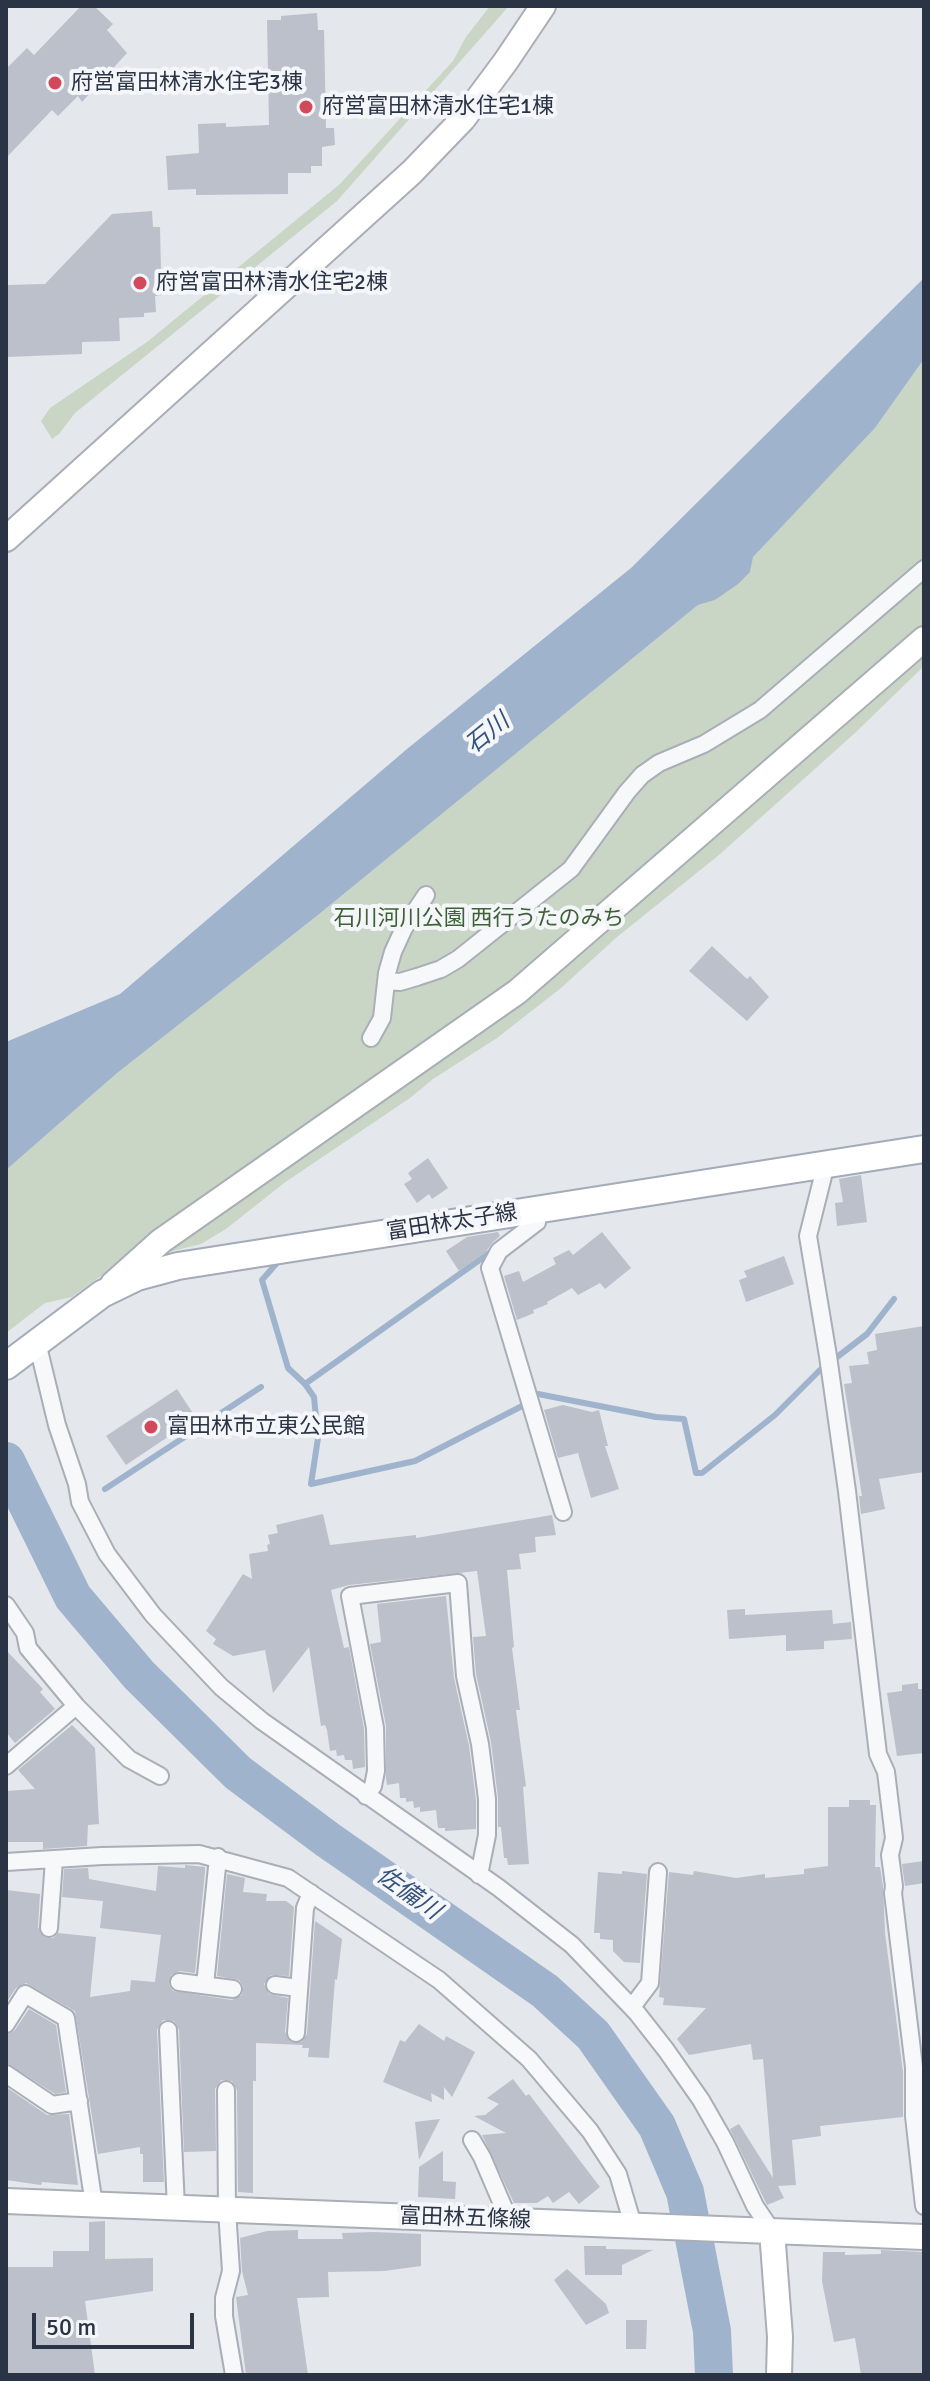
<!DOCTYPE html>
<meta charset="utf-8">
<style>
body{margin:0}
#map{position:relative;width:930px;height:2381px;overflow:hidden;background:#e4e7ec;font-family:Signika,sans-serif}
canvas{display:block}
.frame{position:absolute;inset:0;border:8px solid #2b3445;pointer-events:none}
.scale{position:absolute;left:32px;top:2313px;width:162px;height:36px;box-sizing:border-box;border:4px solid #2b3445;border-top:0;padding-left:10px;font-size:24px;line-height:28px;white-space:nowrap;color:#2b3445;-webkit-text-stroke:6px #f4f6f9;paint-order:stroke}
</style>
<div id="map">
<canvas width="930" height="2381"></canvas>
<div class="frame"></div>
<div class="scale">50 m</div>
</div>
<script>
const context = document.querySelector('canvas').getContext('2d');
context.lineJoin = 'round';
function fill(path, color) {
  context.fillStyle = color;
  context.fill(path, 'evenodd');
}
function toPath(rows) {
  const path = new Path2D();
  for (const r of rows) {
    path.moveTo(r[0], r[1]);
    for (let i = 2; i < r.length; i += 2) path.lineTo(r[i], r[i + 1]);
  }
  return path;
}
function stroke(path, color, width, dash) {
  context.strokeStyle = color;
  context.lineWidth = width;
  context.lineCap = dash ? 'butt' : 'round';
  context.setLineDash(dash || []);
  context.stroke(path);
}
function drawText(font, color, halo, rows, align = 'center') {
  context.font = font + ' Signika,"Noto Sans JP",sans-serif';
  context.lineWidth = 8;
  context.setLineDash([]);
  context.textBaseline = 'middle';
  context.strokeStyle = halo;
  context.fillStyle = color;
  for (const [text, x, y, turn = 0] of rows) {
    context.save();
    context.translate(x, y);
    context.rotate((+turn || 0) * Math.PI / 180);
    context.textAlign = isNaN(turn) ? turn : align;
    if (halo) context.strokeText(text, 0, 0);
    context.fillText(text, 0, 0);
    context.restore();
  }
}
fill(toPath([
 [490,6,509,6,337,201,75,413,59,434,52,439,41,421,50,408,147,342,340,184,453,61,466,37],
 [924,359,924,666,855,733,719,855,617,937,561,988,497,1038,433,1079,410,1098,284,1183,226,1229,201,1244,116,1265,72,1297,45,1303,6,1333,6,1170,116,1074,318,915,698,605,715,600,750,572,752,557,875,428]
]), '#c9d6c5');
fill(toPath([
 [924,278,924,359,875,428,753,557,750,572,738,584,715,600,698,605,318,915,116,1074,6,1170,6,1042,120,994,407,749,631,568]
]), '#9fb4cc');
stroke(toPath([
 [276,1264,262,1280,288,1368,305,1384,314,1397,318,1438,311,1484,415,1461,524,1405,538,1394,656,1417,684,1419,696,1473,702,1473,775,1415,819,1371,867,1334,894,1299],
 [305,1384,495,1249],
 [105,1489,261,1387]
]), '#9fb4cc', 6);
stroke(toPath([
 [6,1461,73,1597,139,1675,238,1773,328,1840,545,1991,593,2035,657,2126,685,2192,712,2331,714,2375]
]), '#9fb4cc', 38);
fill(toPath([
 [81,6,94,6,113,24,107,30,127,53,82,102,78,96,58,116,52,110,6,158,6,69,27,48,34,55],
 [317,13,318,30,324,30,326,128,334,128,335,145,322,147,322,166,311,166,311,173,288,173,288,194,196,195,196,189,168,190,166,156,199,153,198,124,226,123,226,127,269,125,267,20,281,20,281,16],
 [152,211,153,227,160,227,161,271,167,271,168,294,155,296,156,312,144,313,144,317,119,318,120,341,82,342,82,354,6,357,6,285,45,284,112,214],
 [712,946,747,979,750,976,769,997,747,1021,689,971],
 [428,1158,448,1188,432,1199,429,1194,417,1203,404,1184,412,1179,408,1173],
 [861,1175,867,1222,837,1226,835,1203,843,1202,839,1179],
 [498,1232,500,1236,492,1243,485,1253,459,1271,446,1251,467,1237],
 [602,1232,631,1268,605,1289,600,1283,578,1295,572,1288,547,1302,548,1304,533,1310,534,1313,517,1320,504,1276,519,1271,523,1282,556,1264,553,1258,569,1250,573,1255],
 [784,1256,794,1284,746,1302,739,1280,747,1277,744,1271],
 [924,1326,924,1472,879,1479,885,1509,861,1514,859,1496,862,1496,844,1384,852,1383,849,1366,869,1364,867,1352,877,1350,875,1334],
 [177,1389,196,1418,126,1465,106,1436],
 [563,1405,592,1412,599,1410,608,1446,605,1446,619,1489,591,1498,578,1453,558,1458,544,1410],
 [323,1514,330,1545,416,1535,416,1538,552,1515,556,1535,535,1537,536,1552,519,1554,521,1569,507,1570,514,1647,512,1648,520,1710,516,1710,526,1786,523,1787,529,1864,508,1865,507,1858,504,1858,501,1827,498,1827,498,1798,491,1742,476,1674,473,1637,486,1636,477,1571,349,1585,331,1590,344,1648,349,1647,364,1729,365,1767,353,1769,352,1760,345,1760,344,1755,337,1756,336,1750,330,1751,327,1730,325,1725,321,1726,309,1647,273,1693,265,1650,233,1656,213,1644,216,1639,206,1631,243,1574,252,1579,249,1554,268,1551,267,1545,270,1544,268,1535,278,1533,276,1525],
 [446,1596,454,1678,469,1746,476,1800,476,1829,445,1831,445,1828,438,1828,436,1810,420,1812,420,1807,414,1808,413,1801,406,1802,406,1798,400,1798,399,1783,387,1785,386,1778,386,1726,370,1644,381,1642,377,1604],
 [745,1609,745,1615,832,1610,833,1624,851,1622,852,1639,824,1641,824,1649,786,1651,786,1635,729,1639,727,1610],
 [6,1650,43,1689,40,1692,55,1709,15,1743,6,1732],
 [918,1683,918,1689,924,1689,924,1753,897,1756,887,1693,902,1691,902,1685],
 [72,1725,95,1748,99,1824,88,1825,87,1846,43,1849,43,1842,6,1842,6,1791,35,1789,18,1770],
 [849,1800,870,1800,870,1805,876,1805,875,1867,880,1867,883,1886,885,1933,903,2072,903,2117,820,2126,821,2136,792,2140,796,2185,778,2186,784,2198,767,2205,730,2129,739,2124,773,2178,763,2059,753,2060,751,2044,689,2055,677,2039,706,2008,663,2005,664,1998,659,1997,669,1872,693,1875,694,1871,736,1878,765,1874,765,1878,804,1874,804,1869,828,1866,828,1807,849,1807],
 [924,1861,924,1883,905,1886,902,1864],
 [185,1865,205,1867,205,1872,195,1973,180,1971,171,1975,169,1985,173,1991,232,2000,242,1995,243,1986,239,1980,217,1976,227,1874,245,1878,243,1892,267,1894,266,1901,286,1901,294,1907,289,1976,271,1975,264,1984,269,1994,288,1998,285,2032,291,2042,301,2042,307,2034,315,1921,342,1939,337,1980,335,1979,329,2058,308,2057,309,2048,302,2048,303,2045,256,2043,256,2081,253,2081,253,2193,238,2192,237,2090,232,2081,221,2080,215,2089,216,2151,184,2152,179,2030,174,2021,163,2020,157,2030,164,2182,143,2182,143,2154,140,2154,140,2147,98,2154,75,2011,26,1983,16,1988,6,2003,6,1890,40,1894,38,1927,44,1937,53,1938,58,1933,96,1937,90,1997,130,1991,131,1980,155,1982,161,1935,100,1928,103,1901,62,1897,64,1869,88,1868,89,1879,156,1891,158,1866,185,1868],
 [622,1871,647,1874,640,1963,624,1962,613,1951,613,1940,600,1939,600,1933,594,1933,598,1872,622,1874],
 [29,2009,56,2025,66,2092,55,2094,6,2063,6,2035,15,2030],
 [419,2024,444,2041,446,2036,475,2052,452,2097,444,2087,444,2100,431,2093,432,2102,383,2082,400,2040,405,2042],
 [513,2079,526,2096,529,2094,600,2187,579,2204,569,2192,553,2203,548,2196,537,2203,514,2203,482,2135,506,2133,474,2116,485,2115,499,2104,487,2098],
 [6,2087,47,2115,69,2114,78,2185,42,2182,41,2185,6,2180],
 [440,2119,419,2160,415,2122],
 [443,2151,443,2181,456,2182,455,2199,418,2197,419,2167],
 [105,2221,105,2259,153,2258,153,2291,85,2301,95,2375,6,2375,6,2267,53,2267,53,2251,89,2251,89,2222],
 [298,2230,298,2239,343,2239,342,2233,374,2232,421,2234,421,2266,384,2271,328,2272,329,2297,297,2298,308,2375,246,2375,236,2297,248,2295,242,2271,240,2238,267,2231],
 [584,2246,606,2246,606,2249,653,2250,622,2265,622,2275,585,2275],
 [881,2250,923,2252,924,2375,861,2375,855,2338,834,2342,822,2281,823,2252,845,2252,845,2255,881,2254],
 [567,2269,606,2304,609,2313,586,2325,554,2280],
 [626,2320,647,2320,646,2349,626,2349]
]), '#bbc0ca');
const street = toPath([
 [387,981,400,982,417,977,441,969,458,959,571,869,627,792,642,775,659,763,704,744,760,710,924,569],
 [371,1038,382,1018,387,973,393,952,404,928,426,895],
 [826,1164,808,1236,828,1356,847,1491,878,1754,886,1772,894,1838,890,1855,894,1886,893,1893,914,2067,914,2116,924,2206],
 [536,1210,537,1222,499,1251,490,1268,563,1512],
 [37,1342,57,1425,77,1484,80,1502,107,1554,153,1615,221,1687,262,1721,499,1888,572,1945,637,2013,666,2050,701,2100,725,2142,755,2206,772,2231],
 [6,1605,25,1633,28,1648,77,1707,129,1759,160,1776],
 [6,1766,76,1706],
 [366,1796,373,1786,376,1771,375,1728,350,1596,458,1583,465,1676,480,1744,487,1799,487,1835,479,1875],
 [6,1862,102,1856,199,1854,288,1878,439,1980,529,2059,590,2131,618,2174,633,2225],
 [49,1928,54,1860],
 [179,1982,233,1989],
 [205,1985,218,1857],
 [275,1985,299,1988],
 [632,2007,650,1983,658,1872],
 [6,2024,25,1994,66,2018,94,2205],
 [168,2030,176,2208],
 [296,2033,305,1908,311,1893],
 [6,2074,52,2105,79,2101],
 [226,2090,227,2210,231,2271,224,2298,224,2316,234,2375],
 [472,2140,482,2157,509,2220]
]);
const secondary = toPath([
 [6,539,412,172,463,119,506,61,543,6],
 [113,1284,161,1241,517,992,924,639],
 [6,2201,924,2237],
 [772,2231,780,2337,779,2375]
]);
const primary = toPath([
 [6,1366,102,1294,137,1277,178,1266,924,1149]
]);
stroke(street, '#a9aeb7', 20);
stroke(secondary, '#a9aeb7', 28);
stroke(primary, '#a3abb8', 30);
stroke(street, '#f7f8fa', 16);
stroke(secondary, '#fff', 24);
stroke(primary, '#fff', 26);
for (const [x, y, r, color] of [
 [55,83,8,"#d1495b"],
 [306,107,8,"#d1495b"],
 [140,283,8,"#d1495b"],
 [151,1427,8,"#d1495b"]
]) {
  const dot = new Path2D();
  dot.arc(x, y, r, 0, 2 * Math.PI);
  context.fillStyle = color;
  context.fill(dot);
  stroke(dot, '#f4f6f9', 3);
}
drawText('22px', '#2b3445', '#f4f6f9', [
 ["府営富田林清水住宅3棟",71,83],
 ["府営富田林清水住宅1棟",322,107],
 ["府営富田林清水住宅2棟",156,283],
 ["富田林市立東公民館",167,1427]
], 'left');
drawText('22px', '#3f6138', '#f4f6f9', [
 ["石川河川公園 西行うたのみち",479,919]
]);
drawText('22px', '#2b3445', '#f4f6f9', [
 ["富田林太子線",452,1223,-9],
 ["富田林五條線",465,2219,2]
]);
drawText('italic 24px', '#34527a', '#f4f6f9', [
 ["石川",488,734,-39],
 ["佐備川",408,1894,35]
]);
</script>
